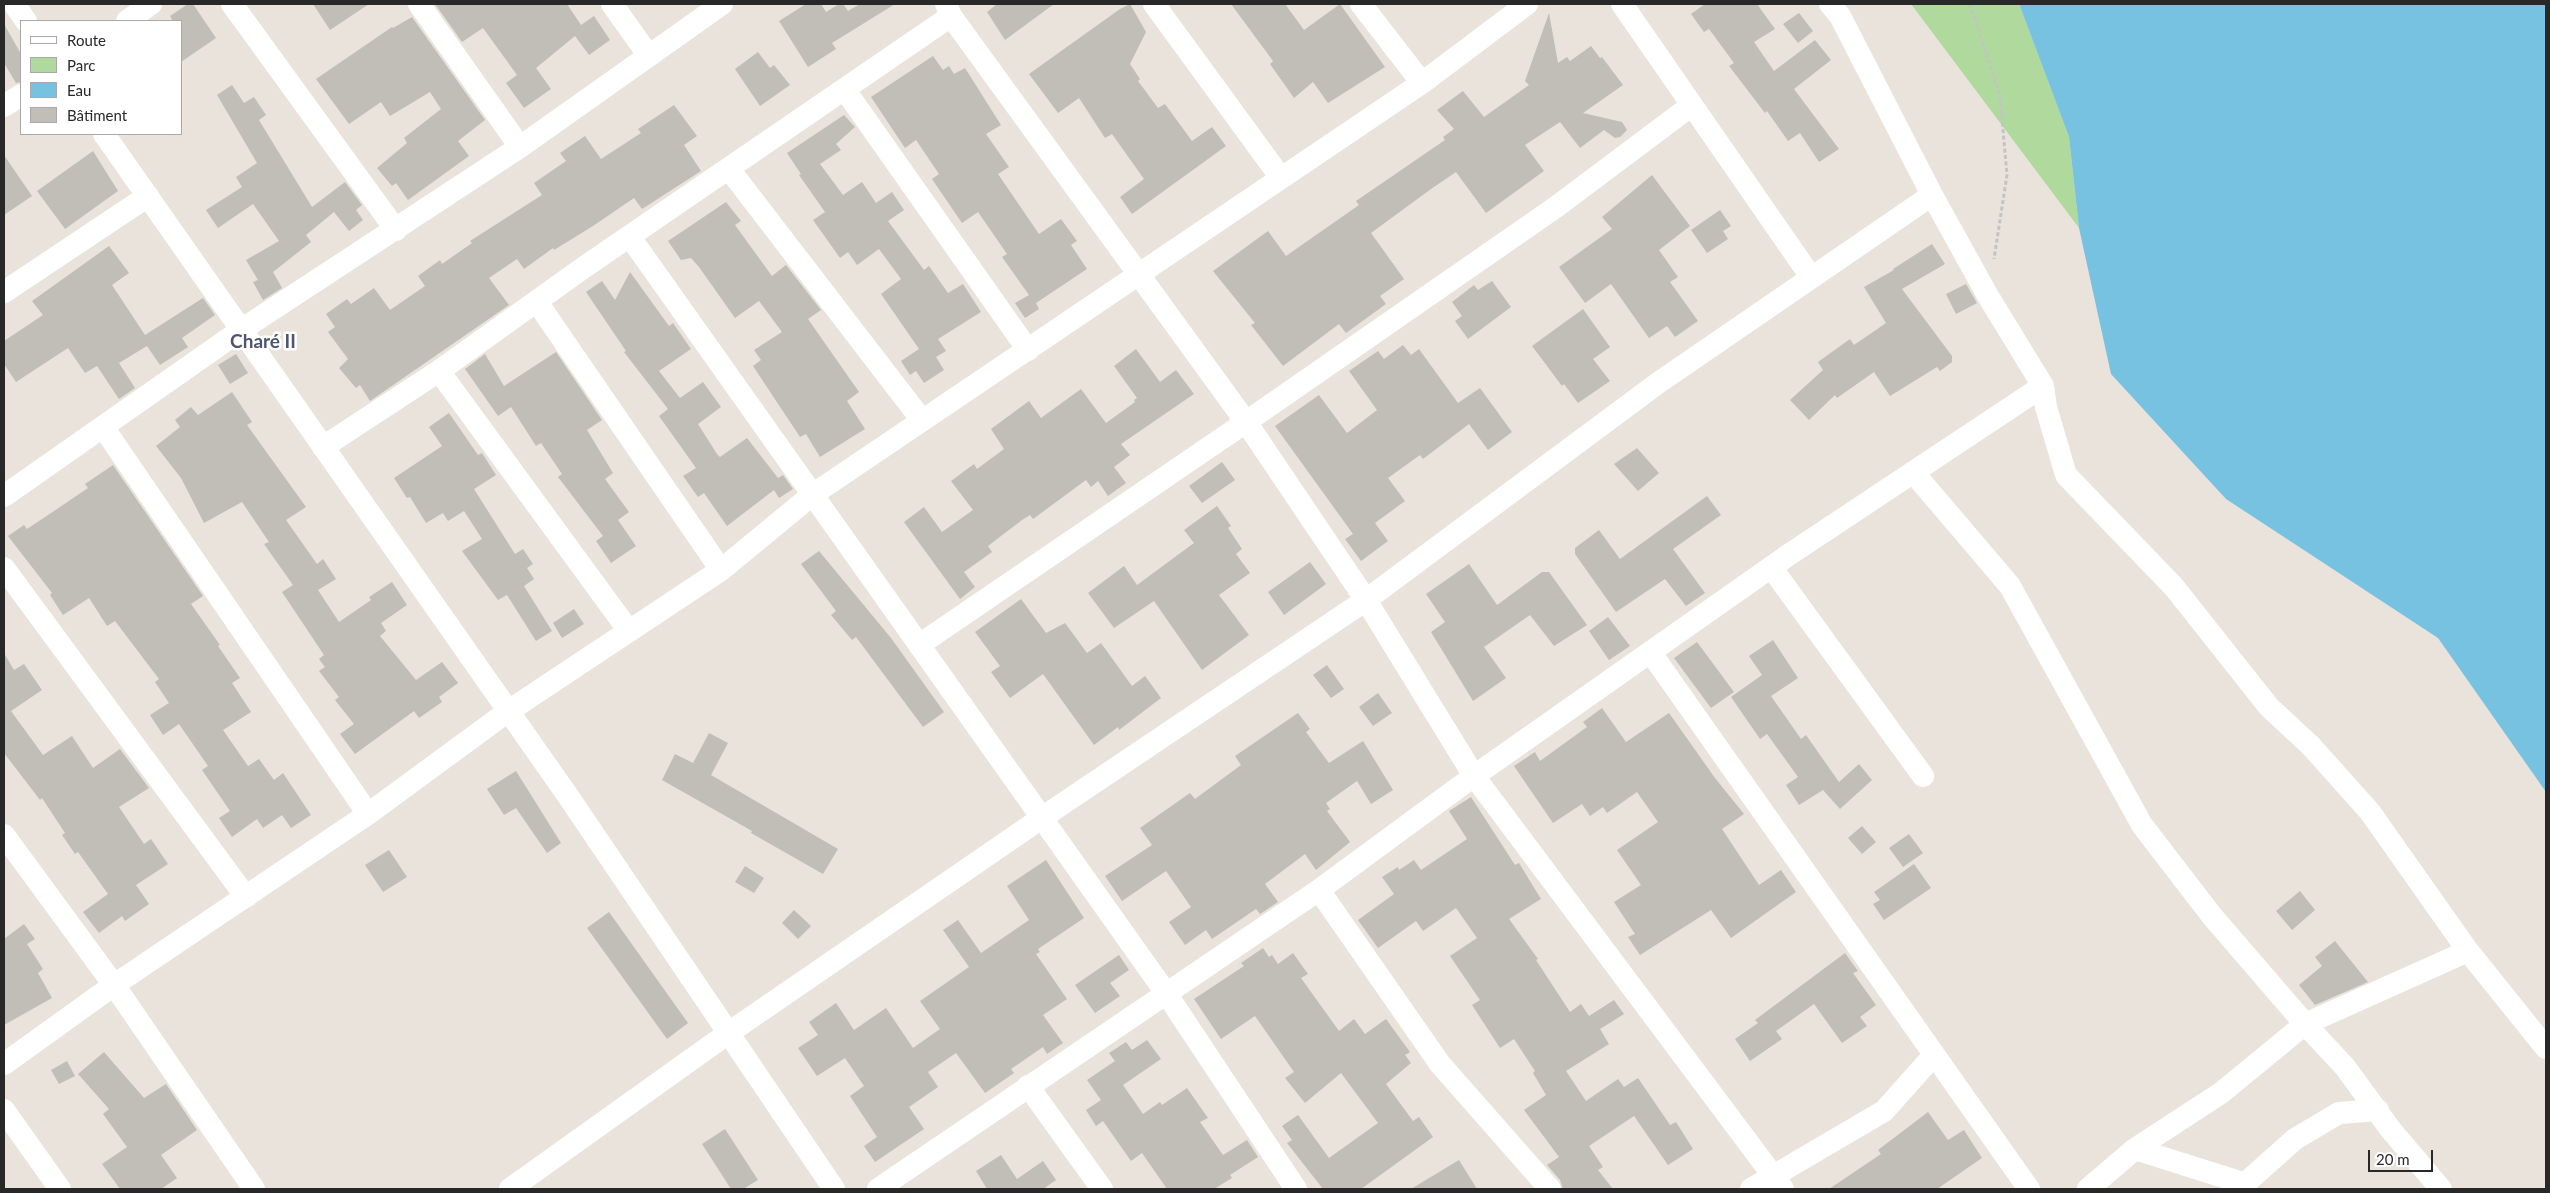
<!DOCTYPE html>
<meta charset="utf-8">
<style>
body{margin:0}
#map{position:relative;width:2550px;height:1193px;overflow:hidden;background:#e9e3db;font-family:Lato,sans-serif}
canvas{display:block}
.frame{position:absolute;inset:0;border:5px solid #282828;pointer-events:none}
.legend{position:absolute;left:20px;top:20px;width:162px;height:115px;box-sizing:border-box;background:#fff;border:1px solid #a9a9a9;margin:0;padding:6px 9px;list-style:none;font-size:15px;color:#282828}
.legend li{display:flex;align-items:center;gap:10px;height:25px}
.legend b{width:25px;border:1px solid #a9a9a9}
.scale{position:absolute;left:2368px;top:1150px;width:65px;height:22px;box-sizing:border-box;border:2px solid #282828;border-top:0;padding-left:6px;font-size:15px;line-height:18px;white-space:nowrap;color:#282828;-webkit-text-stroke:4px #fff;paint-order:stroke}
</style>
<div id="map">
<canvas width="2550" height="1193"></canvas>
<div class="frame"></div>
<ul class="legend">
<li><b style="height:6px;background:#fff"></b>Route</li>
<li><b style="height:14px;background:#b0da9d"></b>Parc</li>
<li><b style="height:14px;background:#78c2e1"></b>Eau</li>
<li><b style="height:14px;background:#c1bdb7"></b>Bâtiment</li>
</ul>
<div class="scale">20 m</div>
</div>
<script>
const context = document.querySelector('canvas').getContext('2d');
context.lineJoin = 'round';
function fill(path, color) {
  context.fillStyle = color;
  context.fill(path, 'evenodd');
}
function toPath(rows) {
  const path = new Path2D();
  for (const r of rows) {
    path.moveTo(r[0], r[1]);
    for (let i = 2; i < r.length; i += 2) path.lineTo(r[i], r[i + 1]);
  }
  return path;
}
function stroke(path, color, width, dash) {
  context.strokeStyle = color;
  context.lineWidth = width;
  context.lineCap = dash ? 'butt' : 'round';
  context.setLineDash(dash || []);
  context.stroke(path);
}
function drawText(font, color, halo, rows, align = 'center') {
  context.font = font + ' Lato,sans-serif';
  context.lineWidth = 5;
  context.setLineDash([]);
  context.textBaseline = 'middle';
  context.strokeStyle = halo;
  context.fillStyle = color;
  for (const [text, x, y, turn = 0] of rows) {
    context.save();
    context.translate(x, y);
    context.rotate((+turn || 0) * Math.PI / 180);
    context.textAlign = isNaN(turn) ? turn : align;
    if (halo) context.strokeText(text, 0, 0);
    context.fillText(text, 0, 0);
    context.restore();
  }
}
fill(toPath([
 [1911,4,2019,4,2069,137,2079,228]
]), '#b0da9d');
fill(toPath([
 [2019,4,2546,4,2546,792,2438,638,2226,499,2111,374,2079,228,2069,137]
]), '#78c2e1');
fill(toPath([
 [188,4,193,4,216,38,181,62,181,21,173,21,170,16],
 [313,4,369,4,330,30],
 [435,4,567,4,581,25,594,16,610,40,589,55,575,36,536,68,551,89,524,108,506,83,517,75,483,28,462,42],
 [806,4,821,4,826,12,839,4,843,4,848,11,860,4,895,4,832,43,836,49,808,67,779,21],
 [997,4,1054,4,1005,40,987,12],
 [1130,4,1146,32,1130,64,1140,79,1138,81,1158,108,1165,104,1192,141,1212,127,1226,146,1132,214,1120,197,1144,179,1112,134,1105,138,1079,98,1058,113,1029,74,1120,9],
 [1231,4,1285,4,1304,30,1340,4,1385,67,1328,103,1313,82,1294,98,1270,64,1273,61],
 [1705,4,1757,4,1775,29,1754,42,1774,71,1815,40,1831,60,1794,89,1839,149,1819,162,1800,133,1788,141,1767,111,1765,113,1729,66,1734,63,1709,29,1704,32,1691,14],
 [1549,13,1558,63,1567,57,1570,61,1591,46,1600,58,1602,57,1623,85,1583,113,1622,122,1627,130,1620,137,1615,138,1604,130,1580,148,1560,122,1525,145,1544,171,1486,213,1456,172,1431,189,1371,233,1404,279,1380,296,1386,304,1346,333,1339,324,1283,366,1251,325,1255,323,1213,271,1268,231,1286,256,1359,205,1356,201,1445,140,1443,137,1454,129,1437,110,1463,91,1484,117,1529,85,1525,81],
 [1799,13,1813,31,1798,43,1783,24],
 [412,17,485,120,458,141,469,156,408,200,396,183,392,186,377,168,407,143,404,138,441,109,430,92,390,116,381,102,349,124,316,79,392,27,393,28],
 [4,24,21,54,21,82,16,83,4,63],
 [758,52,770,68,774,65,790,85,760,106,735,69],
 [933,56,943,70,949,66,954,74,965,68,1001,125,986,134,1009,167,998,174,1039,234,1061,219,1077,241,1071,245,1087,269,1036,303,1039,309,1025,318,1015,303,1029,295,1002,257,1007,254,978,212,962,223,932,179,939,174,916,140,905,148,871,97],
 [232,85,244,103,254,97,266,115,259,120,312,207,345,182,362,205,356,210,363,220,349,231,334,212,306,235,311,242,273,272,282,288,263,300,253,282,258,280,246,260,279,241,253,204,218,228,206,210,242,187,236,177,257,163,217,95],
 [674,105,697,136,684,145,701,171,642,209,634,198,593,226,554,250,553,248,524,269,517,259,489,278,509,305,370,401,360,385,356,388,339,368,348,359,328,332,335,327,326,314,347,299,351,304,374,288,390,310,425,286,418,276,440,260,442,264,472,243,470,241,542,195,534,183,566,161,560,153,585,136,601,159,641,133,638,129],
 [844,115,855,127,836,144,841,150,820,164,843,195,862,182,876,203,892,192,904,210,888,221,924,270,929,266,948,293,963,284,981,312,938,339,946,351,936,357,944,370,924,383,916,371,910,375,901,361,919,349,881,294,901,279,879,249,857,265,848,252,840,258,813,220,825,212,799,175,801,174,787,153],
 [93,151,118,191,65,229,37,191],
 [4,155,32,196,4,215],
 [1652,175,1690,226,1659,250,1678,277,1670,282,1698,321,1675,337,1667,326,1649,338,1611,284,1585,303,1559,267,1612,229,1602,217],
 [726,202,741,221,735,225,772,276,786,265,821,310,808,319,859,392,847,401,865,429,820,457,806,434,800,437,753,366,761,360,754,350,782,332,759,301,735,318,699,267,691,258,681,260,668,241],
 [1720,210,1731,226,1723,231,1728,239,1707,253,1691,230],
 [1932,244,1945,264,1902,289,1952,356,1952,362,1940,371,1937,367,1890,396,1874,372,1837,398,1835,395,1809,420,1790,400,1823,370,1818,362,1850,339,1854,345,1886,323,1864,287,1894,270,1893,269],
 [109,246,129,273,112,285,145,335,203,298,215,315,182,338,188,347,160,365,147,346,119,363,135,388,119,399,97,366,85,373,68,348,16,382,4,364,4,341,43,315,32,301],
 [630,272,669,326,673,323,691,349,659,371,680,398,703,382,721,407,698,424,717,454,720,457,747,438,778,478,783,475,793,489,779,498,774,490,727,526,704,493,698,497,683,476,696,468,659,416,668,409,624,352,626,351,586,292,602,281,615,300],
 [1492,281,1511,307,1468,339,1455,321,1462,316,1452,302,1474,285,1478,290],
 [1966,284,1977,303,1956,314,1946,294],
 [1583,309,1610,347,1593,359,1610,381,1578,403,1564,384,1562,386,1532,346],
 [1403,345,1411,355,1419,349,1458,403,1480,388,1512,432,1488,450,1469,424,1423,459,1420,455,1388,478,1405,501,1375,523,1388,541,1361,561,1345,539,1353,534,1275,426,1319,395,1347,433,1377,410,1349,371,1378,351,1384,359],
 [1136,349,1160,382,1176,370,1194,394,1121,444,1130,455,1114,467,1126,483,1108,496,1098,481,1091,487,1086,480,1033,519,1030,515,1022,520,988,546,992,552,964,572,975,587,960,599,904,522,924,507,942,532,973,510,951,481,974,464,977,469,1004,449,991,429,1029,401,1041,418,1081,389,1106,423,1135,402,1134,400,1137,398,1114,366],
 [556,352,602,420,587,430,613,473,605,479,629,512,618,520,636,546,611,563,596,541,603,536,558,477,562,474,541,443,536,446,511,407,498,416,465,369,485,354,504,386],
 [236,354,248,373,230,384,218,365],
 [232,392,252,422,247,425,306,507,286,520,317,564,323,559,336,579,318,590,339,622,371,600,369,597,392,582,407,605,381,623,386,631,380,636,416,680,442,662,458,683,439,697,442,702,419,718,414,711,355,754,340,734,354,724,335,700,339,697,319,671,325,667,319,659,324,655,282,592,293,585,264,544,269,542,242,502,204,523,181,478,156,446,180,427,175,420,191,407,198,415],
 [449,413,478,455,482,453,496,475,474,489,515,554,523,549,533,564,527,568,534,579,524,586,552,631,536,641,507,595,498,600,462,551,482,539,464,511,448,521,443,513,426,523,410,497,407,498,394,478,442,446,429,427],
 [1637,448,1659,473,1638,491,1614,464],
 [1222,462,1235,480,1202,503,1189,486],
 [113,465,203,596,191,604,220,645,218,646,240,678,232,683,251,712,223,730,248,766,259,759,274,780,283,773,311,815,291,828,282,815,263,828,257,819,232,837,219,818,230,811,202,770,208,766,179,724,163,735,150,715,169,703,155,682,159,679,115,621,107,626,89,598,63,615,50,595,52,593,8,536,24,525,27,529,57,509,88,488,85,484],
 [1707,496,1721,515,1673,549,1705,593,1686,606,1665,579,1616,612,1575,554,1575,548,1599,530,1620,559],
 [1217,506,1231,526,1228,528,1242,549,1236,554,1250,573,1219,595,1249,635,1202,670,1154,601,1114,628,1088,593,1124,566,1137,585,1194,543,1184,530],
 [819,551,891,638,944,712,923,727,856,637,852,640,831,615,836,611,801,564],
 [1310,562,1326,584,1284,615,1268,592],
 [1469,564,1497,605,1542,572,1549,572,1587,625,1554,646,1530,615,1484,647,1506,678,1473,701,1431,632,1445,622,1426,594],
 [1021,599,1046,633,1065,623,1087,653,1101,643,1132,686,1145,676,1161,698,1119,730,1118,727,1094,745,1043,674,1010,698,991,672,1000,666,975,632],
 [574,609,584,624,562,638,553,623],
 [1608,617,1630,646,1609,660,1589,631],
 [1773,640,1798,678,1771,696,1801,739,1806,735,1839,782,1859,764,1872,780,1840,809,1823,790,1799,805,1786,785,1798,777,1767,734,1760,739,1731,697,1762,675,1749,656],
 [1697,642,1734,692,1711,708,1674,658],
 [4,653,14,670,24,664,42,690,11,711,43,755,72,736,93,768,120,749,149,788,119,807,144,844,151,839,168,864,136,885,149,904,125,921,122,916,99,933,83,912,108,894,78,852,75,854,62,835,65,833,42,798,40,800,4,753],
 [1327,665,1344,689,1331,698,1313,675],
 [1378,693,1392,713,1373,726,1359,707],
 [1602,708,1626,742,1669,713,1715,778,1744,814,1722,829,1759,885,1781,870,1796,892,1731,938,1711,910,1640,955,1628,937,1635,934,1614,902,1641,885,1617,850,1658,822,1637,792,1607,813,1603,807,1590,816,1582,804,1553,823,1514,766,1535,752,1540,761,1587,727,1583,722],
 [1298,713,1310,729,1306,732,1329,763,1363,741,1393,790,1371,804,1357,781,1326,803,1330,809,1327,811,1350,842,1316,870,1305,854,1265,884,1278,902,1260,914,1256,909,1212,939,1206,930,1185,945,1169,922,1191,907,1166,871,1122,901,1105,876,1152,845,1140,828,1190,793,1195,799,1241,765,1235,756],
 [709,733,728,743,711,775,838,849,823,874,751,833,752,831,662,780,675,754,693,763],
 [516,771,561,843,547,853,516,808,504,815,487,789],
 [1471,797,1515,865,1519,863,1541,899,1509,919,1538,959,1536,960,1570,1012,1581,1004,1589,1016,1614,1000,1624,1014,1600,1029,1609,1044,1566,1071,1586,1101,1618,1079,1624,1087,1638,1078,1670,1125,1676,1122,1693,1149,1668,1165,1634,1116,1589,1146,1603,1167,1598,1170,1613,1189,1563,1189,1560,1180,1547,1165,1559,1157,1524,1110,1546,1095,1533,1073,1535,1071,1514,1039,1500,1048,1472,1005,1480,1000,1450,956,1477,938,1456,908,1423,931,1416,921,1378,948,1358,920,1394,894,1382,877,1398,867,1399,870,1414,860,1421,870,1467,839,1449,811],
 [1862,826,1876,842,1862,854,1848,838],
 [1909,834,1923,853,1903,867,1889,848],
 [389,850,407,877,383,892,365,865],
 [1046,860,1084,918,1038,949,1040,952,1036,954,1067,999,1043,1015,1063,1043,1047,1054,1043,1047,1011,1069,1014,1073,985,1093,956,1053,928,1072,938,1087,909,1107,924,1129,875,1162,864,1146,877,1137,850,1096,864,1086,845,1058,817,1076,798,1048,818,1035,809,1022,836,1003,854,1030,886,1008,913,1048,940,1029,920,1001,969,967,943,930,958,920,981,953,1029,920,1007,886],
 [1914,864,1931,888,1884,920,1873,904,1880,900,1874,892],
 [745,866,764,878,754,893,735,882],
 [2300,891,2315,910,2292,930,2276,911],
 [794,910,811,926,798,939,782,923],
 [609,912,688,1023,667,1039,587,928],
 [24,924,35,939,27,944,43,969,38,973,52,998,4,1025,4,939],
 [2335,941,2368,982,2315,1005,2299,985,2322,966,2315,957],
 [1263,948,1269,957,1272,955,1278,964,1293,953,1308,974,1301,978,1339,1031,1354,1019,1365,1034,1386,1019,1410,1052,1405,1055,1411,1063,1386,1084,1413,1121,1419,1117,1433,1137,1361,1189,1323,1189,1287,1143,1292,1140,1282,1126,1298,1115,1329,1158,1378,1123,1341,1073,1305,1103,1285,1078,1294,1072,1255,1016,1221,1039,1194,999,1244,966,1241,963],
 [1845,953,1858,971,1853,973,1876,1005,1860,1017,1867,1026,1842,1043,1814,1004,1776,1031,1782,1039,1750,1061,1735,1039,1758,1023,1755,1020],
 [1119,955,1129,970,1110,983,1120,996,1095,1013,1075,985],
 [1147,1040,1161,1059,1123,1085,1143,1114,1160,1102,1162,1105,1187,1088,1208,1118,1200,1122,1223,1155,1247,1140,1258,1157,1230,1175,1232,1178,1214,1189,1167,1189,1142,1153,1131,1161,1103,1121,1096,1126,1086,1110,1101,1100,1087,1080,1115,1061,1109,1053,1126,1042,1132,1050],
 [104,1052,144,1098,166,1084,197,1130,161,1155,177,1178,161,1189,120,1189,102,1164,127,1147,103,1114,109,1109,78,1074],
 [67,1061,75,1076,59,1084,51,1070],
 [1928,1112,1948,1140,1964,1130,1982,1158,1937,1189,1829,1189,1881,1154,1878,1150],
 [725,1129,758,1180,743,1189,731,1189,702,1144],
 [1001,1155,1017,1179,1043,1161,1056,1180,1043,1189,987,1189,976,1171],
 [1459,1160,1477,1189,1411,1189]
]), '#c1bdb7');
stroke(toPath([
 [1970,4,2000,96,2007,175,1994,259]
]), '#c3c3c3', 3, [4, 2.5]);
stroke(toPath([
 [14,4,26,21],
 [232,4,396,230],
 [419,4,520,147],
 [612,4,649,56],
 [946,4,951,16,1246,422,1366,600,1474,776,1783,1189],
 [1154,4,1281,178],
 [1361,4,1422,83],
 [1622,4,1811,277],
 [1830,4,1840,16,1932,195,1988,296,2043,386,2046,407,2066,475,2174,587,2269,707,2311,746,2370,812,2468,951],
 [127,21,151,4],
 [845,90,1028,350],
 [4,106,21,95],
 [104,134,568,796,834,1189],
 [729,169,921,419],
 [630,237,1166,993,1296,1189],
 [4,292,148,196],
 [537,302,721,570],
 [439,371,629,631],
 [103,427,368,814],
 [323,447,439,371,583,268,951,16],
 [1913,472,2010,586,2142,825,2212,916,2305,1024,2345,1067,2391,1130,2441,1189],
 [4,496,241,330,520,147,722,4],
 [1771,567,1923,776],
 [4,568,246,897],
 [919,645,1246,422,1556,207,1692,105],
 [1651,653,2029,1189],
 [4,835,114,985,254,1189],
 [1319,890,1440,1064,1550,1189],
 [4,1064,114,985,368,814,507,712,721,570,812,495,1422,83,1527,4],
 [1028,1086,1102,1189],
 [4,1110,60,1189],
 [2135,1149,2246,1184],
 [510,1189,727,1034,1043,817,1366,600,1658,383,1932,195],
 [878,1189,1319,890,1474,776,1787,556,2043,386],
 [1751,1189,1884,1111,1933,1056],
 [2088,1189,2135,1149,2221,1093,2305,1024,2468,951,2546,1048],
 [2239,1189,2295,1139,2339,1113,2378,1110]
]), '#fff', 22);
drawText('bold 19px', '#4d5373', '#fff', [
 ["Charé II",263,342]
]);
</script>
